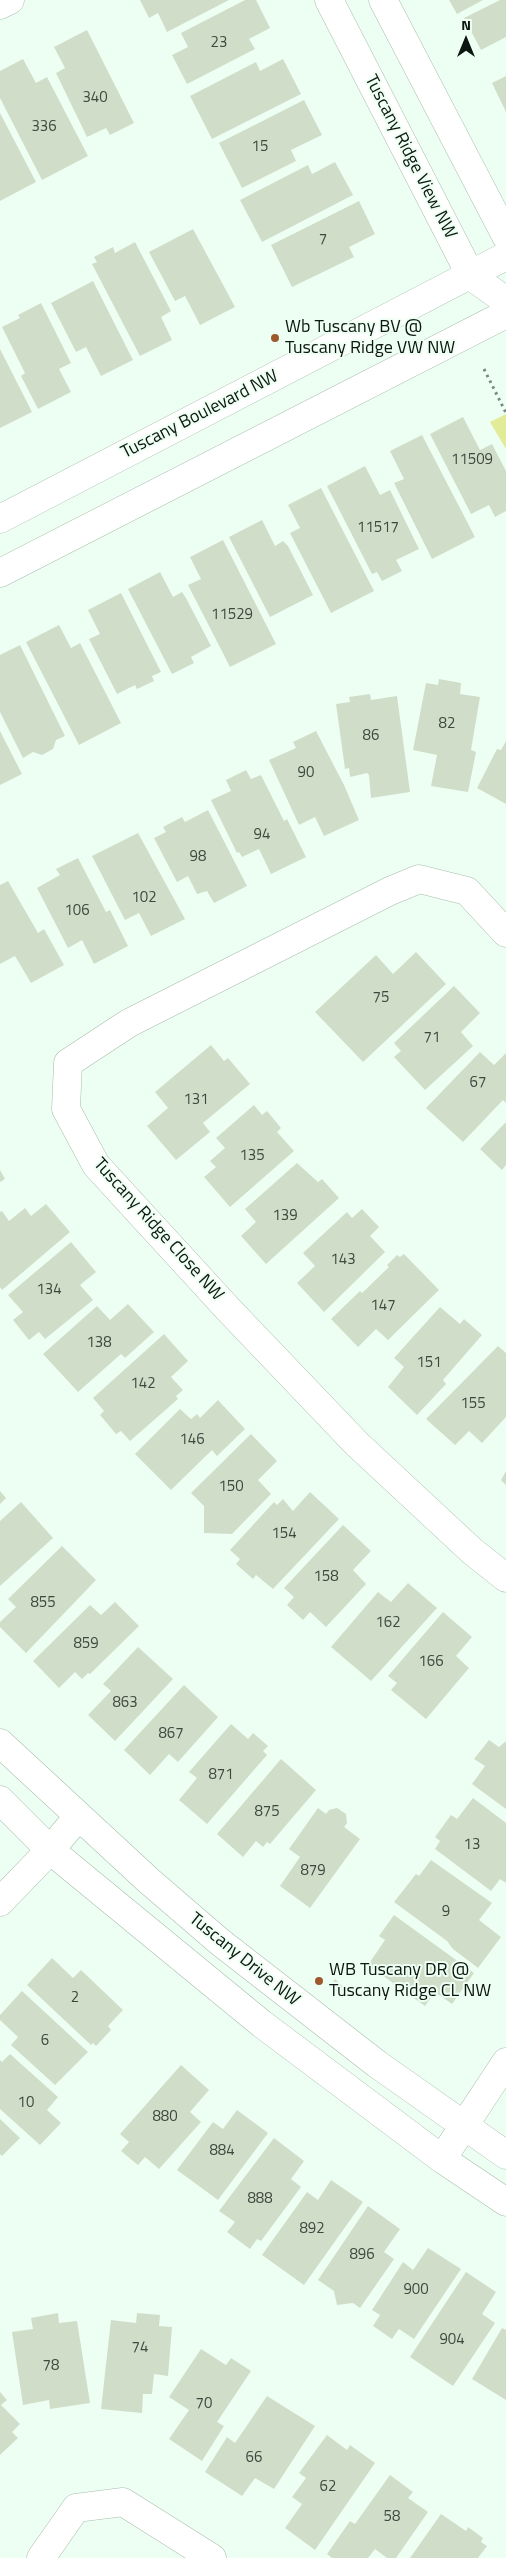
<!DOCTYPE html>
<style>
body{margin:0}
#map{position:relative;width:506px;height:2558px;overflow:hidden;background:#edfff2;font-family:"Titillium Web",sans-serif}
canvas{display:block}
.north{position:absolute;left:441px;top:15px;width:50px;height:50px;-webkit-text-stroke:4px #edfff2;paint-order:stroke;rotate:0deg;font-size:14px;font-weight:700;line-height:20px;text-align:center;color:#0e1611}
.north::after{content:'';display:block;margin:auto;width:18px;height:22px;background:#0e1611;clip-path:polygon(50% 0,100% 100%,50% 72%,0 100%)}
</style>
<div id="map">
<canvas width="506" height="2558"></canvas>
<div class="north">N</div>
</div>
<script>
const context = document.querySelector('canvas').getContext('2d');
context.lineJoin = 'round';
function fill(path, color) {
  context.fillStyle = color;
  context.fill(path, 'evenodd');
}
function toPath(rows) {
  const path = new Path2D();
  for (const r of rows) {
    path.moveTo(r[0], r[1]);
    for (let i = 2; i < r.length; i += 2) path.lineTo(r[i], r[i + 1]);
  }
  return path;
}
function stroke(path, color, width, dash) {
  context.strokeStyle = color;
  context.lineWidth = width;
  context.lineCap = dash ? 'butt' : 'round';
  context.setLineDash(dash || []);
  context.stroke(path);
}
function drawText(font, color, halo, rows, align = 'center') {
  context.font = font + ' "Titillium Web",sans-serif';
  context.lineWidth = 4;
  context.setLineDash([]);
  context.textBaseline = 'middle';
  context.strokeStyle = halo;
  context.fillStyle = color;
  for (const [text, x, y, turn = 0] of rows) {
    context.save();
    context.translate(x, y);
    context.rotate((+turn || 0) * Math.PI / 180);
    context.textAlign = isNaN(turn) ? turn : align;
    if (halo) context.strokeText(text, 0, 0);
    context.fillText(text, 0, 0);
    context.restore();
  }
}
fill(toPath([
 [506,414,506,449,490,422]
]), '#e2eb98');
fill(toPath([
 [140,0,229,0,167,32,158,13,149,18],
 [245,0,256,0,270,28,249,39,255,49,187,84,172,55,188,47,181,33],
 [449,0,483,0,457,14],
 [500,0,506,0,506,37,481,50,464,18],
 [87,30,134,123,110,135,106,128,87,137,56,73,65,68,54,47],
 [23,59,36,83,47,77,88,156,42,180,0,98,0,71],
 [283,59,301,94,212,139,190,96,256,62,260,71],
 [506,76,506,112,492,83],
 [304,100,322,135,291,150,296,161,242,188,219,143],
 [0,113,36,182,0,201],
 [335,162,353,195,262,242,240,200,308,165,312,174],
 [359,201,375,234,349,247,354,257,292,287,271,245],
 [193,229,235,307,200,325,185,296,175,301,149,252],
 [135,242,171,311,161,317,172,340,140,356,92,264,97,262,94,257,113,247,115,253],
 [93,281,133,360,101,376,86,347,76,352,51,303],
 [41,303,71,363,59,369,71,392,38,409,21,376,25,373,2,327,20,318,18,315],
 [0,349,32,412,0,428],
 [463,417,480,450,492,444,506,471,506,511,495,517,489,505,471,514,430,434],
 [422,435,475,537,432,559,394,483,404,479,390,451],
 [365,466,380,495,390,490,419,549,396,560,402,571,382,581,377,572,372,574,327,486],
 [321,488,374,591,331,613,290,533,300,528,288,505],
 [262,520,275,546,283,541,288,546,313,595,270,617,229,537],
 [223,540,276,644,230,667,188,585,201,579,190,557],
 [160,572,173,597,182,592,186,598,211,646,191,657,194,663,172,674,128,589],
 [121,593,161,672,152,676,154,681,137,689,135,685,117,694,89,639,100,634,88,610],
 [59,625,71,648,80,643,121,723,79,745,26,642],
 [20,645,65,736,56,740,53,749,42,755,33,752,23,758,0,712,0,655],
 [439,679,461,683,460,694,480,697,471,750,476,752,468,792,431,786,437,755,413,750,426,683,438,685],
 [370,694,371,700,397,696,410,792,371,798,369,775,367,773,350,777,349,768,345,769,336,704,350,702,349,697],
 [0,731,22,774,0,785],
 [316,731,344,785,359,820,324,836,315,817,299,825,269,760,296,748,293,742],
 [506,741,506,804,477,788,497,749,501,750],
 [246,770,251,779,261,775,284,821,287,819,306,857,271,874,259,849,242,857,239,852,237,853,211,800,231,791,226,780],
 [208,810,247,886,214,903,207,891,197,894,188,876,177,882,154,838,166,832,163,827,182,817,185,822],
 [138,833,185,919,151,936,139,913,125,920,92,856],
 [78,858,106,912,110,910,128,946,94,964,82,940,68,948,37,888,60,875,56,869],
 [8,881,38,933,44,929,64,965,31,983,15,956,0,964,0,885],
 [416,952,446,984,363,1062,315,1012,376,955,393,974],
 [454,986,480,1013,461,1032,473,1046,425,1090,394,1057,401,1051,394,1043],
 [211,1045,224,1061,228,1058,250,1084,203,1123,210,1132,176,1160,147,1126,168,1108,155,1092],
 [480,1052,494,1065,506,1053,506,1103,503,1100,463,1142,426,1108],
 [254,1105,262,1115,267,1111,281,1128,277,1132,294,1151,230,1207,204,1177,216,1167,210,1161,225,1148,216,1138],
 [506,1122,506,1165,502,1170,480,1149],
 [297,1163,318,1182,322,1179,339,1198,266,1264,241,1236,256,1222,245,1209],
 [0,1170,5,1179,0,1182],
 [46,1204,70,1232,2,1290,0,1287,0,1212,2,1211,9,1221,25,1208,31,1216],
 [362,1209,379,1227,370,1236,385,1252,324,1312,297,1283,315,1266,303,1253,347,1212,352,1218],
 [71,1242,96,1272,80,1285,93,1300,45,1339,39,1332,29,1340,13,1320,23,1312,8,1295],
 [404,1254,439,1290,388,1340,376,1329,358,1347,331,1319,360,1291,362,1293,389,1267,387,1265,397,1255,400,1257],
 [128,1304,154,1332,125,1358,121,1354,78,1392,43,1354,97,1306,110,1320],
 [440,1307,460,1324,464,1319,482,1335,443,1380,446,1384,417,1415,388,1387,404,1367,394,1358],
 [164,1334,188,1361,171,1377,183,1390,176,1396,178,1399,130,1441,121,1431,116,1434,100,1415,104,1411,93,1398],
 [498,1346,506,1353,506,1417,482,1443,469,1431,455,1445,426,1419],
 [218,1400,245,1429,217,1456,212,1450,171,1490,135,1454,180,1409,191,1419,197,1414,200,1418],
 [251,1434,277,1461,258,1480,271,1494,232,1534,204,1533,204,1506,191,1493],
 [506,1471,506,1485,501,1480],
 [0,1491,6,1498,0,1504],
 [310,1492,339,1519,273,1589,256,1575,253,1579,236,1564,240,1559,230,1550,274,1502,277,1505,283,1499,293,1511],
 [21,1502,53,1538,0,1586,0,1521],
 [343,1525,371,1551,353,1570,366,1584,326,1627,310,1612,303,1620,287,1605,294,1597,284,1588],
 [62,1546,96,1580,26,1653,0,1627,0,1622,16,1607,8,1599],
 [408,1583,437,1608,371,1681,331,1647,378,1592,391,1602],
 [115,1602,139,1626,90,1674,88,1673,82,1679,75,1672,59,1688,33,1661,90,1605,101,1615],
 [443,1612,472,1637,456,1656,469,1668,426,1719,391,1690,397,1683,388,1676],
 [138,1647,173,1679,115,1741,88,1715,111,1691,103,1684],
 [184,1685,218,1717,178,1762,169,1754,150,1775,124,1750],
 [231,1724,248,1739,253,1733,268,1746,263,1751,267,1755,207,1824,179,1800,197,1778,189,1772],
 [489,1740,499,1747,506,1741,506,1809,472,1784,485,1766,474,1759],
 [281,1759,316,1790,270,1844,267,1842,263,1847,256,1841,243,1857,217,1834],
 [473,1798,506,1823,506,1883,500,1879,491,1891,435,1849,440,1841,435,1837,451,1815,457,1819],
 [318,1808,326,1814,329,1810,337,1808,346,1814,347,1823,344,1827,360,1839,310,1908,280,1886,300,1857,289,1849],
 [431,1860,492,1903,479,1920,501,1937,478,1968,453,1949,447,1941,394,1902,416,1874,419,1876],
 [394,1915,474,1973,452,2004,435,1992,425,2006,368,1965,385,1940,379,1936],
 [52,1958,73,1978,81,1970,123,2010,108,2026,111,2030,96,2046,93,2043,91,2045,27,1985],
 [335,1979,347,1990,342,1996,330,1986],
 [22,1991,88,2052,55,2085,11,2045,18,2037,0,2020,0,2015],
 [10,2054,58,2097,47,2110,61,2123,40,2145,0,2109,0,2060,2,2062],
 [181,2065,209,2090,190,2112,201,2122,159,2169,145,2157,138,2165,121,2151,129,2142,120,2134],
 [237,2110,268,2133,218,2200,177,2170,213,2122,223,2129],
 [0,2119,20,2138,2,2156,0,2154],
 [274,2138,304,2161,291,2179,301,2187,261,2241,257,2239,250,2249,227,2232,235,2222,219,2211],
 [331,2180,363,2202,304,2285,262,2255,307,2192,318,2200],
 [368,2206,400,2229,384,2252,394,2259,360,2308,353,2303,337,2305,334,2291,318,2280],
 [428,2248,461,2269,414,2339,399,2329,392,2339,373,2326,380,2315,372,2310,403,2262,413,2270],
 [466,2272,496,2292,482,2314,495,2323,453,2386,410,2357],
 [58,2313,59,2323,77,2321,90,2403,50,2409,49,2400,23,2405,12,2332,33,2329,31,2318],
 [137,2313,160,2315,159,2326,172,2327,168,2376,154,2374,152,2394,143,2394,142,2413,101,2409,111,2320,136,2323],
 [502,2328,506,2330,506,2400,472,2379],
 [201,2349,226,2365,231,2358,251,2371,217,2422,224,2426,202,2461,169,2439,189,2410,169,2397],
 [0,2392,7,2400,1,2405,20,2424,12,2432,18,2438,0,2455],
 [267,2396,315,2426,274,2489,255,2478,242,2496,205,2472,227,2437,235,2443],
 [327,2435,347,2450,350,2445,375,2463,315,2550,285,2528,302,2504,292,2497,306,2478,299,2473],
 [390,2475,413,2492,408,2498,428,2512,396,2558,387,2558,375,2549,368,2558,332,2558,327,2554,350,2521,355,2524],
 [441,2514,466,2531,468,2527,483,2538,481,2542,487,2546,478,2558,410,2558]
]), '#d0dec9');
const minor = toPath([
 [329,0,471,276,506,301],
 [383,0,506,236],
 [0,5,10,0],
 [506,933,467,891,419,879,390,891,129,1023,68,1063,66,1109,96,1165,228,1309,357,1444,472,1551,506,1578],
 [0,1902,50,1850,78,1817],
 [442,2159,506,2062],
 [41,2558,76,2508,123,2502,212,2558]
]);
const tertiary = toPath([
 [0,519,506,256],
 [0,573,506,314],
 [0,1743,148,1880,220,1942,377,2064,506,2155],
 [0,1800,50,1850,262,2024,442,2159,506,2202]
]);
stroke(minor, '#a7bdae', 29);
stroke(tertiary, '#a7bdae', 29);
stroke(toPath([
 [484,369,506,413]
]), '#7b887f', 3, [2.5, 4]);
stroke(minor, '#fff', 28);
stroke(tertiary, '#fff', 28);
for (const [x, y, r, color] of [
 [275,338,5,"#9d582c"],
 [319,1981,5,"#9d582c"]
]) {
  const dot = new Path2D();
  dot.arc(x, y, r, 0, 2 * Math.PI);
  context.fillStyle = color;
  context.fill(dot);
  stroke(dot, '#edfff2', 2);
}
drawText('15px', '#3e483f', null, [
 ["23",219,43],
 ["340",95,98],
 ["336",44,127],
 ["15",260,147],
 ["7",323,240],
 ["11509",472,460],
 ["11517",378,528],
 ["11529",232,615],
 ["82",447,724],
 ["86",371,736],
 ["90",306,773],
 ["94",262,835],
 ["98",198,857],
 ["102",144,898],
 ["106",77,911],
 ["75",381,998],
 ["71",432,1038],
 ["67",478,1083],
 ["131",196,1100],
 ["135",252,1156],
 ["139",285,1216],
 ["143",343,1260],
 ["134",49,1290],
 ["147",383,1306],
 ["138",99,1343],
 ["151",429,1363],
 ["142",143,1384],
 ["155",473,1404],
 ["146",192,1440],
 ["150",231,1487],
 ["154",284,1534],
 ["158",326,1577],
 ["855",43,1603],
 ["162",388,1623],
 ["859",86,1644],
 ["166",431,1662],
 ["863",125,1703],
 ["867",171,1734],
 ["871",221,1775],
 ["875",267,1812],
 ["13",472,1845],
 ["879",313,1871],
 ["9",446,1912],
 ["2",75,1998],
 ["6",45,2041],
 ["10",26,2103],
 ["880",165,2117],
 ["884",222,2151],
 ["888",260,2199],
 ["892",312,2229],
 ["896",362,2255],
 ["900",416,2290],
 ["904",452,2340],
 ["74",140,2348],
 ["78",51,2366],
 ["70",204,2404],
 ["66",254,2458],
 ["62",328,2487],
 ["58",392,2517]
]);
drawText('18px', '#0e1611', '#edfff2', [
 ["Tuscany Ridge View NW",410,157,63],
 ["Tuscany Boulevard NW",200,415,-27],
 ["Tuscany Ridge Close NW",158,1230,48],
 ["Tuscany Drive NW",244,1960,39]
]);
drawText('18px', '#0e1611', '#edfff2', [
 ["Wb Tuscany BV @",285,328],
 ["Tuscany Ridge VW NW",285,349],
 ["WB Tuscany DR @",329,1971],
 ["Tuscany Ridge CL NW",329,1992]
], 'left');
</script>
